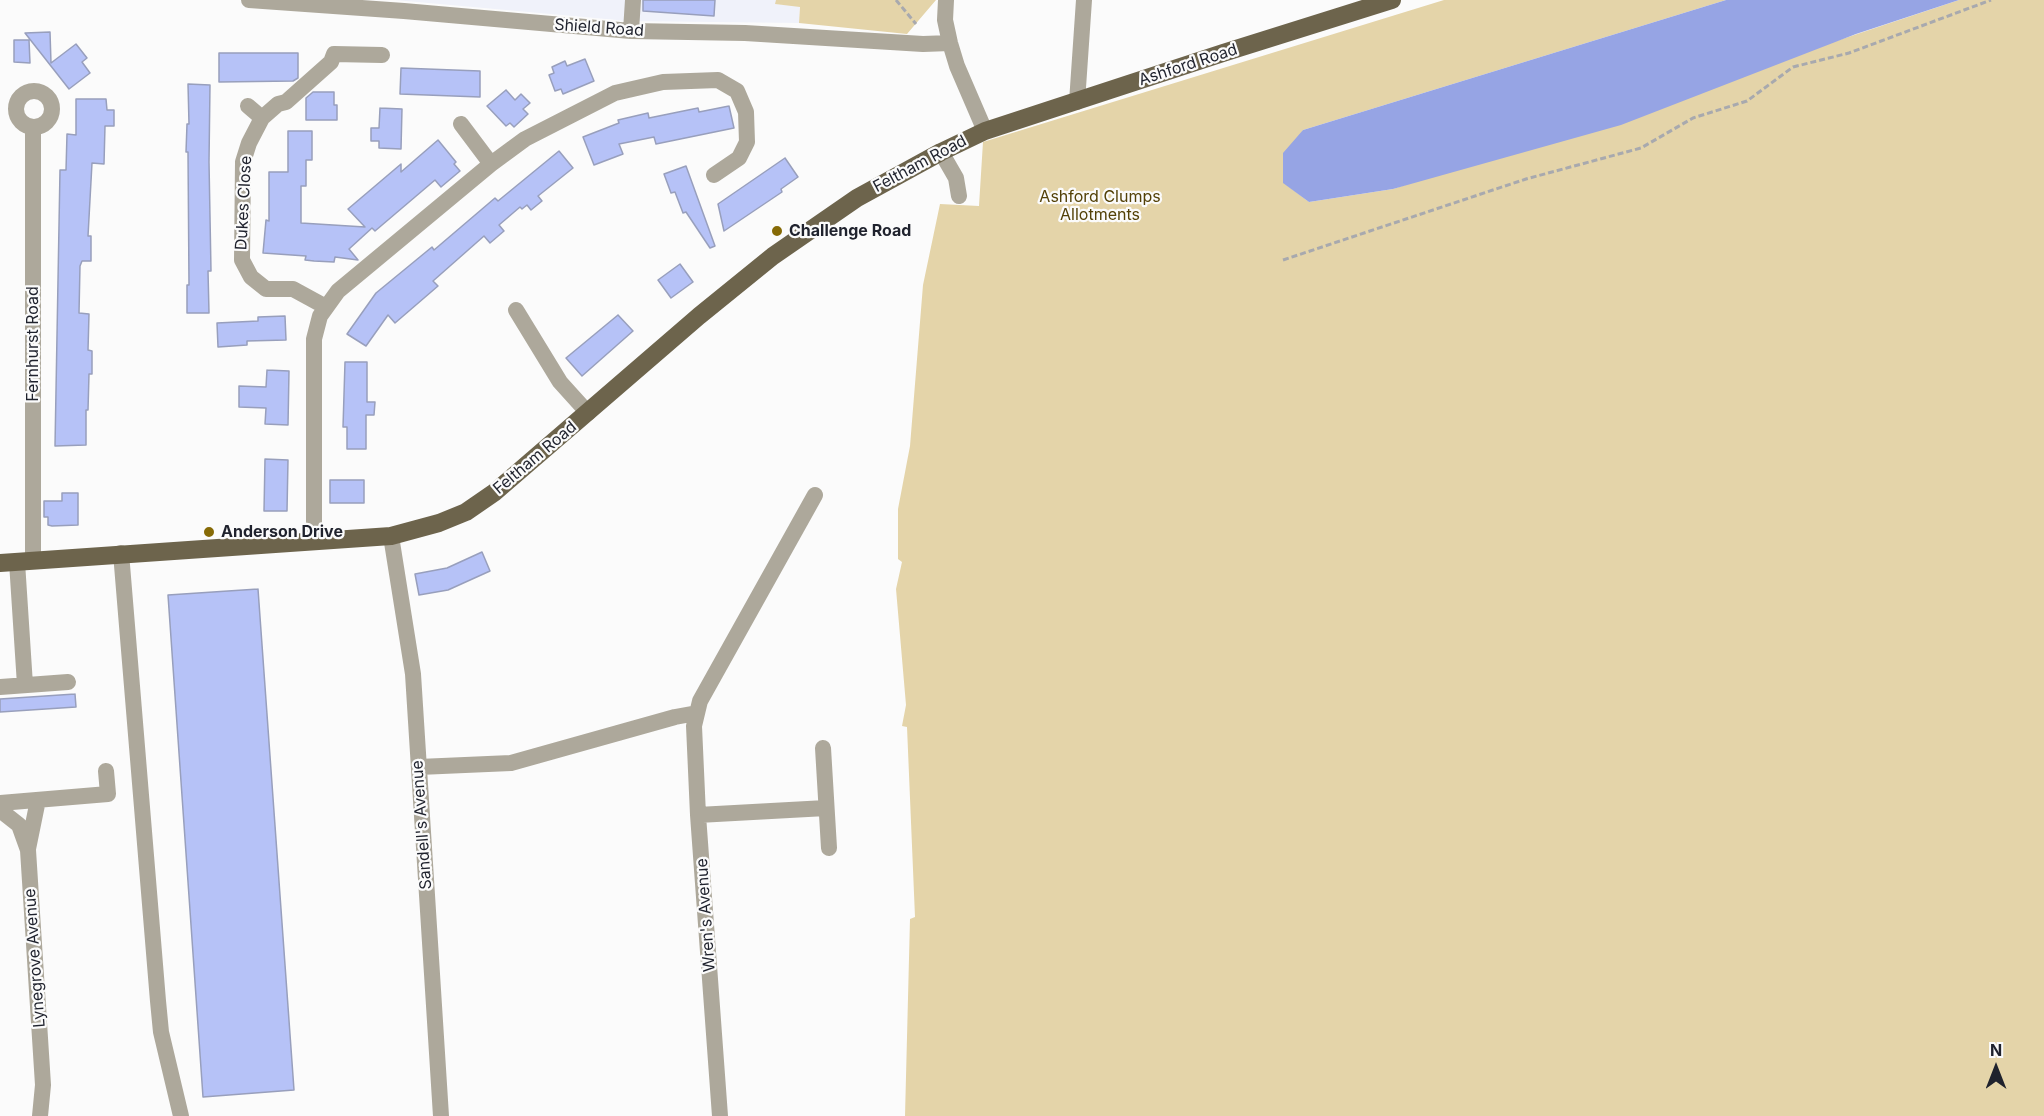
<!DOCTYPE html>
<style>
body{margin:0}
#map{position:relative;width:2044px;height:1116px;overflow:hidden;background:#fbfbfb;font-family:Inter,sans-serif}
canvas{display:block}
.north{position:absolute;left:1966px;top:1038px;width:60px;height:60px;-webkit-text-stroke:4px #fbfbfb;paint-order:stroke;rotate:0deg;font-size:16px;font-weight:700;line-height:24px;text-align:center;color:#1f222d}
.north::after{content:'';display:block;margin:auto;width:21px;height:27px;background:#1f222d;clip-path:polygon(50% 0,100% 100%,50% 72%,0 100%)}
</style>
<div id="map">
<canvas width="2044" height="1116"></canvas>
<div class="north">N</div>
</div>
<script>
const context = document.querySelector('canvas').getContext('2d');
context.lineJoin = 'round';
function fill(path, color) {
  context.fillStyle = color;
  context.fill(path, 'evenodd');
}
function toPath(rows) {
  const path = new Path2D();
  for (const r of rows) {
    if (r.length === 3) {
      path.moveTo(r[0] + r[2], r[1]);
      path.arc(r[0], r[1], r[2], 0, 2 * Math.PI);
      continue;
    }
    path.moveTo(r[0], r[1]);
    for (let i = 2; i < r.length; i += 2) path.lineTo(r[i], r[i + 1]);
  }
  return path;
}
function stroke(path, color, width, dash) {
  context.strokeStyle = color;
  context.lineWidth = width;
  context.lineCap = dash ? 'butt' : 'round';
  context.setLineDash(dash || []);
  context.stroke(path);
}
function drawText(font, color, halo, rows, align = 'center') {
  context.font = font + ' Inter,sans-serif';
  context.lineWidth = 4.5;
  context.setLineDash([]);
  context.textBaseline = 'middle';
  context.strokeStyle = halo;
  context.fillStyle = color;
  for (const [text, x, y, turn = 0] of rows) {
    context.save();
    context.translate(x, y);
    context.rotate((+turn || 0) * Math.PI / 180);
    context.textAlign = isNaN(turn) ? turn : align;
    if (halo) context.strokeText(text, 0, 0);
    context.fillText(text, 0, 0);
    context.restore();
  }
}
fill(toPath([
 [395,0,776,0,776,4,800,6,799,23,628,21]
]), '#f0f2fa');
fill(toPath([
 [776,0,936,0,907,34,799,23,800,7,775,4],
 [1444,0,1726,0,1303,130,1283,182,1309,202,1393,189,1959,0,2044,0,2044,1116,905,1116,910,919,915,917,907,727,902,726,906,705,896,589,902,562,898,559,898,509,910,446,923,285,940,204,979,206,983,142]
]), '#e4d4a9');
fill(toPath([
 [1726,0,1959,0,1856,34,1621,125,1393,189,1309,202,1283,183,1283,153,1303,130]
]), '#96a4e4');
const building = toPath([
 [643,0,715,0,714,16,643,11,643,0],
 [50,32,51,63,76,44,87,58,82,62,90,73,69,89,25,33,50,32],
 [14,40,29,40,30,63,14,62,14,40],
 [219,53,298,53,298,78,293,81,219,82,219,53],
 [585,59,594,81,563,94,561,89,555,91,549,75,554,73,552,67,565,61,567,66,585,59],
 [401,68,480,71,480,97,400,94,401,68],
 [188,84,210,85,209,162,211,271,208,271,209,313,187,313,187,285,189,285,188,152,186,152,187,124,189,124,188,84],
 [506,90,515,100,521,94,530,103,523,109,528,114,514,127,510,123,506,126,487,106,506,90],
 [313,92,334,92,334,105,337,105,337,120,306,120,306,98,313,92],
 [76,99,106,99,107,110,114,110,114,126,105,126,104,164,92,163,88,236,91,236,91,261,82,261,80,266,79,313,89,314,88,350,92,351,92,374,89,374,88,410,86,410,86,445,55,446,60,170,66,170,67,134,76,135,76,99],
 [729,106,734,128,656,144,654,137,619,144,623,154,594,165,583,137,619,123,618,120,648,113,649,118,698,108,699,112,729,106],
 [380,108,402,109,401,149,379,148,379,141,371,141,371,128,379,128,380,108],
 [288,131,312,131,312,160,306,160,306,186,301,186,301,223,365,227,348,209,401,164,401,172,438,140,456,162,454,164,460,171,441,187,435,180,375,231,372,228,349,249,358,260,335,257,334,262,314,261,305,260,306,256,263,253,266,220,269,221,269,172,288,172,288,131],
 [559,151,573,168,538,196,542,201,531,210,527,205,522,209,520,207,499,225,504,231,490,243,484,236,433,281,438,286,395,323,388,315,366,346,347,334,376,293,432,247,434,250,495,198,498,201,559,151],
 [785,158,798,177,781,189,782,192,724,231,718,204,785,158],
 [686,166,715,246,710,248,686,212,683,213,675,192,671,193,664,174,686,166],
 [680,264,693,282,671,298,658,280,680,264],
 [618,315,633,331,582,376,566,358,618,315],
 [285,316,286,340,247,341,247,345,218,347,217,323,258,321,258,317,285,316],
 [345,362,367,362,367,402,375,402,374,415,366,415,366,449,347,449,347,427,343,427,345,362],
 [267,370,289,371,288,425,265,424,266,408,239,407,239,386,266,387,267,370],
 [265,459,288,460,287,511,264,511,265,459],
 [330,480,364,480,364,503,330,503,330,480],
 [62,493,78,493,78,525,52,526,48,525,48,517,44,517,44,501,62,501,62,493],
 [482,552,490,571,448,590,419,595,415,574,447,568,482,552],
 [258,589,294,1090,203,1097,168,595,258,589],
 [75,694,76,707,0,712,0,699,75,694]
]);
fill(building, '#b6c2f7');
stroke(building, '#989fbc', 1.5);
stroke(toPath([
 [896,0,916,24],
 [1283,260,1526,179,1641,148,1693,118,1747,101,1793,67,1849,53,1991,0]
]), '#a8a9ae', 3, [6, 3]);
stroke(toPath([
 [249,0,404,11,631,31,745,33,923,44,950,43],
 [946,0,945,20,950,43,957,66,985,131],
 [631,31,633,0],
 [34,109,18],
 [1077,102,1084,0],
 [248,106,262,118],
 [461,124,491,164],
 [941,152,956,178,959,196],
 [326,307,293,289,266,289,251,277,242,260,243,162,249,143,262,118,278,104,286,102,331,62,334,54,382,55],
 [516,310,560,382,588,413],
 [391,536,413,674,441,1116],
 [314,541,314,339,320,316,338,291,491,164,525,139,615,93,663,82,718,80,737,91,746,112,747,142,739,158,714,175],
 [121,553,158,1001,161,1032,181,1116],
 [33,561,33,127],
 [17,562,25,685],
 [0,687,68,682],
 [823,748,829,848],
 [419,767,511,763,675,717,697,713],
 [0,803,108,794,106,771],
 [0,810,19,825,28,850,43,1085,40,1116],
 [698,815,826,808],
 [28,849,38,800],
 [720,1116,698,815,694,726,700,701,815,495]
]), '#ada89b', 16);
stroke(toPath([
 [0,563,391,536,439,523,466,512,495,492,699,316,773,256,857,198,941,152,985,131,1223,53,1392,0]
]), '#6d644c', 18);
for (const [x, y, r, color] of [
 [777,231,6,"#866a06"],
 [209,532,6,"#866a06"]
]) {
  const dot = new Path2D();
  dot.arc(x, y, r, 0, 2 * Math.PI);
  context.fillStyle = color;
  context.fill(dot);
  stroke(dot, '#fbfbfb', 2);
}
drawText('16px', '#1f222d', '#fbfbfb', [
 ["Shield Road",599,28,4],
 ["Ashford Road",1188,65,-18],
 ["Feltham Road",920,164,-28],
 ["Dukes Close",244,203,-87],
 ["Fernhurst Road",33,344,-90],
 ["Feltham Road",535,458,-40],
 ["Sandell's Avenue",422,825,-94],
 ["Wren's Avenue",706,915,-94],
 ["Lynegrove Avenue",35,958,-94]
]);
drawText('16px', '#534107', '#fbfbfb', [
 ["Ashford Clumps",1100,197],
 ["Allotments",1100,215]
]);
drawText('bold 16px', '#1f222d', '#fbfbfb', [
 ["Challenge Road",789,231],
 ["Anderson Drive",221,532]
], 'left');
</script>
